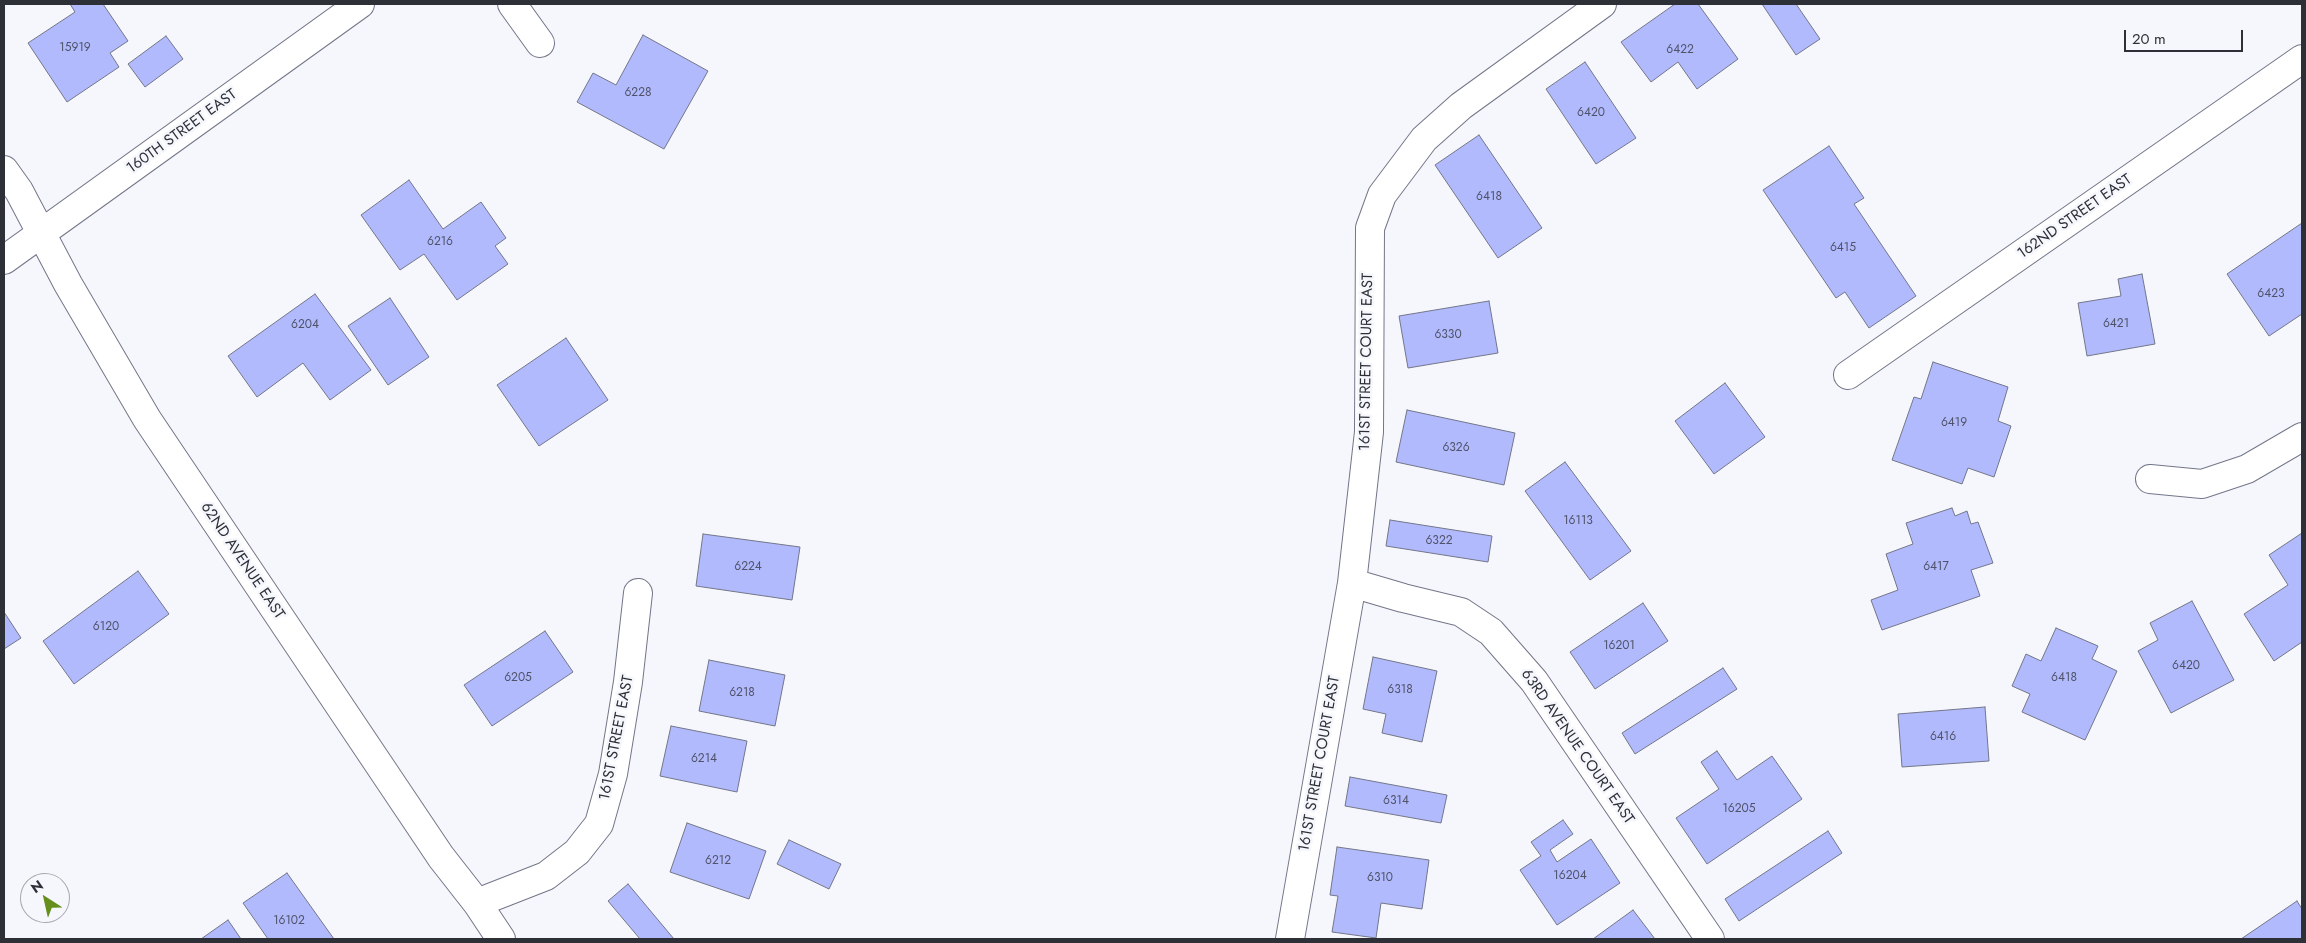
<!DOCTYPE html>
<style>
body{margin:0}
#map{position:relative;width:2306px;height:943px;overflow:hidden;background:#f6f7fc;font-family:Jost,sans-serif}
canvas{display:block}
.frame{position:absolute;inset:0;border:5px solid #2e3038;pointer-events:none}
.north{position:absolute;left:20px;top:873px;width:50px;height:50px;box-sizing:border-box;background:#f6f7fc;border:1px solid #a6a7ae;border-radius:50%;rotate:325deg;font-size:14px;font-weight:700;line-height:20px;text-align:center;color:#2e3038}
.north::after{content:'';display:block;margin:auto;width:18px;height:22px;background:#658e1c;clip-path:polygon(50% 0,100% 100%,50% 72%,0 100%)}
.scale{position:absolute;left:2124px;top:30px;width:119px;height:22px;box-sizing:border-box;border:2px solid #2e3038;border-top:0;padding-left:6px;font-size:15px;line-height:18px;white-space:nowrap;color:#2e3038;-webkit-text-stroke:4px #f6f7fc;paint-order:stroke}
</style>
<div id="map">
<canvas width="2306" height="943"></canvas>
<div class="frame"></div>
<div class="north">N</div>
<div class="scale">20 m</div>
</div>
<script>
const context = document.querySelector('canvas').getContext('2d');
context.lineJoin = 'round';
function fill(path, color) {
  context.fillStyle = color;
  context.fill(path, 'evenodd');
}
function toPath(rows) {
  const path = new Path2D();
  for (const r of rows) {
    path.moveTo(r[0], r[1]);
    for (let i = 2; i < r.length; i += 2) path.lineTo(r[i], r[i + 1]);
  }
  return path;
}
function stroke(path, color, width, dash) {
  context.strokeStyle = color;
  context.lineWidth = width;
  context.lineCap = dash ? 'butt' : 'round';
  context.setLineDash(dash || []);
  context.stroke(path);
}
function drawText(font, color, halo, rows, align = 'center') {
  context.font = font + ' Jost,sans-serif';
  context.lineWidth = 5;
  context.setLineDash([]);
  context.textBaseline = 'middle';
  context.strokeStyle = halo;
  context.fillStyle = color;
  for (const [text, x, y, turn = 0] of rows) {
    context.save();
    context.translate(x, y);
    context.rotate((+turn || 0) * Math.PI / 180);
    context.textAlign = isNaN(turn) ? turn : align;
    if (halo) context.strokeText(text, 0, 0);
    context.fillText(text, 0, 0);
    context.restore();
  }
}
const building = toPath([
 [70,4,103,4,128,41,110,53,119,67,67,102,28,43,75,12,70,4],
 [1675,4,1698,4,1738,59,1697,89,1678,62,1651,82,1621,42,1675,4],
 [1762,4,1796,4,1820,39,1796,55,1762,4],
 [643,35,708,71,664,149,577,102,593,73,616,85,643,35],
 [166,36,183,59,145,87,128,64,166,36],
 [1585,62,1636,138,1596,164,1546,89,1585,62],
 [1479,135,1542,228,1498,258,1435,165,1479,135],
 [1829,146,1864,198,1854,204,1916,296,1869,328,1845,292,1836,298,1763,190,1829,146],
 [409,180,443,229,481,202,506,238,495,246,508,264,457,300,424,254,400,270,361,215,409,180],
 [2302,223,2302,314,2269,336,2227,274,2302,223],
 [2142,274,2155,344,2087,356,2078,303,2121,296,2118,279,2142,274],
 [315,294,371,370,330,400,303,363,257,397,228,356,315,294],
 [390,298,429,357,388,385,348,326,390,298],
 [1489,301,1498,353,1408,368,1399,316,1489,301],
 [566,338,608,400,539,446,497,385,566,338],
 [1933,362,2008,387,1998,421,2011,426,1994,477,1968,468,1962,484,1892,460,1914,397,1921,399,1933,362],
 [1725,383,1765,437,1714,474,1675,421,1725,383],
 [1407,410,1515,433,1504,485,1396,462,1407,410],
 [1565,462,1631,551,1590,580,1525,491,1565,462],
 [1952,508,1955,516,1967,511,1971,524,1978,522,1993,563,1971,570,1980,596,1882,630,1871,600,1898,590,1886,554,1913,544,1906,523,1952,508],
 [1390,520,1492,536,1488,562,1386,546,1390,520],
 [2302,533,2302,642,2274,661,2244,614,2288,585,2269,555,2302,533],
 [703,534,800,547,792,600,696,586,703,534],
 [138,571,169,614,74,684,43,641,138,571],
 [2192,601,2234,680,2171,713,2138,651,2158,640,2150,623,2192,601],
 [1643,603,1668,641,1595,689,1570,652,1643,603],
 [4,612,21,638,4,649,4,612],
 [2056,628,2098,646,2092,659,2117,671,2085,740,2022,712,2030,694,2012,686,2026,654,2041,661,2056,628],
 [545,631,573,672,492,726,464,685,545,631],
 [1373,657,1437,671,1422,742,1382,733,1386,714,1363,709,1373,657],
 [709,660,785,675,775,726,699,711,709,660],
 [1723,668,1737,689,1635,754,1622,733,1723,668],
 [1985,707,1989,761,1902,767,1898,714,1985,707],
 [671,726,747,741,737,792,660,776,671,726],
 [1717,751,1737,780,1772,756,1802,799,1707,864,1676,818,1719,789,1701,762,1717,751],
 [1350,777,1447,795,1441,823,1345,806,1350,777],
 [1563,820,1573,834,1550,850,1557,862,1591,839,1620,883,1557,925,1520,870,1541,856,1531,842,1563,820],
 [687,823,766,851,749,899,670,872,687,823],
 [1828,831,1842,853,1739,921,1725,899,1828,831],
 [789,840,841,864,829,889,777,864,789,840],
 [1337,847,1429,860,1422,909,1381,903,1376,938,1332,932,1338,896,1330,895,1337,847],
 [287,873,334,939,268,939,243,903,287,873],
 [628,884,674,939,640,939,608,901,628,884],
 [2297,901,2302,909,2302,939,2241,939,2297,901],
 [1633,910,1655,939,1593,939,1633,910],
 [228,920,241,939,201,939,228,920]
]);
fill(building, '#b1bafc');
stroke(building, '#737689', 1);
const minor = toPath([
 [512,4,540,43],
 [4,170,19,191,68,284,147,419,441,857,477,903,501,939],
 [1848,375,2302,59],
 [2150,479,2202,484,2247,469,2302,437],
 [1352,583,1403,598,1461,612,1491,632,1534,681,1710,939],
 [477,903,546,876,577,852,599,824,613,774,628,682,638,593],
 [1290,939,1352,583,1369,432,1370,228,1382,195,1424,139,1461,106,1602,4]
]);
const secondary = toPath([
 [4,260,360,4]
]);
stroke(minor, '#737689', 30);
stroke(secondary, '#737689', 30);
stroke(minor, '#fff', 28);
stroke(secondary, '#fff', 28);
drawText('12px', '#4f5269', null, [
 ["15919",75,48],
 ["6422",1680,50],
 ["6228",638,93],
 ["6420",1591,113],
 ["6418",1489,197],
 ["6216",440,242],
 ["6415",1843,248],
 ["6423",2271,294],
 ["6421",2116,324],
 ["6204",305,325],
 ["6330",1448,335],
 ["6419",1954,423],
 ["6326",1456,448],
 ["16113",1578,521],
 ["6322",1439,541],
 ["6224",748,567],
 ["6417",1936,567],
 ["6120",106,627],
 ["16201",1619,646],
 ["6420",2186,666],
 ["6205",518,678],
 ["6418",2064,678],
 ["6318",1400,690],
 ["6218",742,693],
 ["6416",1943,737],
 ["6214",704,759],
 ["6314",1396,801],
 ["16205",1739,809],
 ["6212",718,861],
 ["16204",1570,876],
 ["6310",1380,878],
 ["16102",289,921]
]);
drawText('15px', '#2e3038', '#f6f7fc', [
 ["160TH STREET EAST",182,132,-36],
 ["162ND STREET EAST",2075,217,-35],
 ["161ST STREET COURT EAST",1367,362,-89],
 ["62ND AVENUE EAST",242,561,56],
 ["161ST STREET EAST",617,738,-79],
 ["63RD AVENUE COURT EAST",1577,747,55],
 ["161ST STREET COURT EAST",1320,764,-80]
]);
</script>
